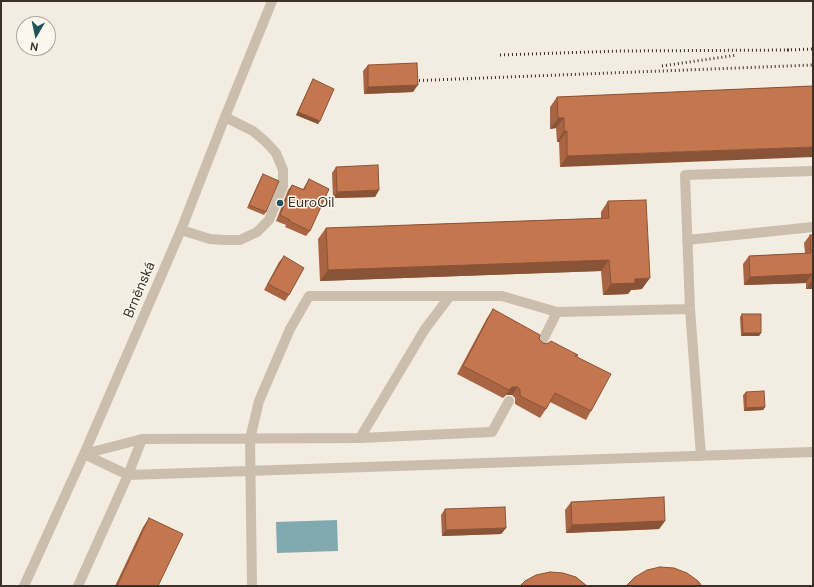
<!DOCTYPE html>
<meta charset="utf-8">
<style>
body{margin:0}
#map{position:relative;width:814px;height:587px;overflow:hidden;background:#f3ece1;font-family:"DM Sans",sans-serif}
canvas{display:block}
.frame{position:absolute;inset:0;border:2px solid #3a312b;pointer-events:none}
.north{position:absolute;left:16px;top:16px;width:40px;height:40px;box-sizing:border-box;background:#fbf6ee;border:1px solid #aea7a0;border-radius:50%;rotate:189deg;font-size:11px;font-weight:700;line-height:16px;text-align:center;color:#3a312b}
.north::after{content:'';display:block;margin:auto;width:14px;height:18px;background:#21535c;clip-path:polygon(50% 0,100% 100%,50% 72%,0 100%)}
</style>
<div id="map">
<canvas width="814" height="587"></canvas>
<div class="frame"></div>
<div class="north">N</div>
</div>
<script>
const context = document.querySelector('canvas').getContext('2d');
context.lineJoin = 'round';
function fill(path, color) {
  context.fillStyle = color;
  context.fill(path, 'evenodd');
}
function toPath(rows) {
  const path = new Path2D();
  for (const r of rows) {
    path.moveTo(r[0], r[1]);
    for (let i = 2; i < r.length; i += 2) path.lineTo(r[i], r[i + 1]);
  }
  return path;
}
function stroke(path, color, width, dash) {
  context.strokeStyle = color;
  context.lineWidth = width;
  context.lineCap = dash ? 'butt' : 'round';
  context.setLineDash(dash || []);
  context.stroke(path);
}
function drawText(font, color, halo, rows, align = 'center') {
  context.font = font + ' "DM Sans",sans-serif';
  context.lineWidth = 3;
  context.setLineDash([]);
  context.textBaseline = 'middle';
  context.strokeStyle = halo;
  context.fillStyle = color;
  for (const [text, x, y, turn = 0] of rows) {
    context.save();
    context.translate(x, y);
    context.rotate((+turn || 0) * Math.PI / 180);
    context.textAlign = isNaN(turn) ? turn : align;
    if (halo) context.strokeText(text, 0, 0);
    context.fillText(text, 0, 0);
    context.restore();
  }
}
fill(toPath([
 [337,520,338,551,277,553,276,522]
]), '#80aab0');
stroke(toPath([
 [181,230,210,239,225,240,240,240,257,232,269,220,283,186,283,170,276,153,266,142,253,131,225,117],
 [687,240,813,227],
 [540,346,557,312],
 [360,438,492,432,509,401],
 [84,454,128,475,813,452],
 [84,454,142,439,360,438,425,329,450,296,502,296,557,312,690,309],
 [701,456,690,309,685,175,813,171],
 [78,586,128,475,142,439],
 [252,586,250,439,259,401,290,329,309,296,450,296]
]), '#ccbead', 10);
stroke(toPath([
 [24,586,84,454,181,230,225,117,272,1]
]), '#ccbead', 10);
stroke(toPath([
 [787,50,813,49],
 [500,55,620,51,792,50],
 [662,66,737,55],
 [407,81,813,65]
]), '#3a312b', 3, [1, 3]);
fill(toPath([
 [368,65,413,92,364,94,363,71],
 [313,79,318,124,296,115,311,83],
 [813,86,560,167,559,142,557,142,556,128,550,129,550,107,557,97],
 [336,167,379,190,375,197,333,198,332,173],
 [263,174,266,212,264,215,247,208,261,177],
 [309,179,310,231,306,236,285,227,286,225,276,221,288,190,292,185,303,189],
 [608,201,642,289,631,290,628,294,603,295,601,271,320,281,318,239,326,228,601,218,601,212],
 [810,235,813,235,813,289,806,289,806,283,744,285,743,264,749,256,805,253,804,243],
 [284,256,289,295,285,301,264,290,279,262],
 [493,309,539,339,543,343,578,355,577,357,591,411,586,420,550,402,546,409,540,418,515,404,515,398,512,395,506,395,503,398,457,374,487,318],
 [742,314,761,333,759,336,741,336,740,317],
 [746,392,765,407,763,410,744,411,743,395],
 [571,502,665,521,659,529,566,533,565,510],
 [445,509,506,528,501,534,442,536,441,515],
 [149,518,158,586,115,586,143,527]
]), '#a96543');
fill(toPath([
 [418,85,413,92,364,94,368,87],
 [298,112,320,121,318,124,296,115],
 [558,118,564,118,556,128,550,129],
 [564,131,567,131,559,142,557,142],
 [813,147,813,157,560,167,567,156],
 [379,190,375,197,333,198,337,192],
 [609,260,601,271,320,281,328,270],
 [812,274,806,283,744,285,750,277],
 [650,278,642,289,631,290,628,294,603,295,611,284,635,279],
 [812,281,813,281,813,289,806,289],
 [743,333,761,333,759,336,741,336],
 [512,387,518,387,512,395,506,395,503,398],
 [765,407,763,410,744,411,746,408],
 [665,521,659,529,566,533,572,525],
 [506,528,501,534,442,536,446,530]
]), '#895337');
const building = toPath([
 [417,63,418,85,368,87,368,65,417,63],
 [313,79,334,89,320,121,298,112,313,79],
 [813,86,813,147,567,156,567,131,564,131,564,118,558,118,557,97,813,86],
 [378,165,379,190,337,192,336,167,378,165],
 [263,174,279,181,266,212,249,205,263,174],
 [309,179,329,189,310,231,289,221,290,220,280,215,292,185,304,190,309,179],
 [646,200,650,278,635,279,635,283,611,284,609,260,328,270,326,228,609,218,608,201,646,200],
 [810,235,813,235,813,281,812,281,812,274,750,277,749,256,811,253,810,235],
 [284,256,304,268,289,295,268,284,284,256],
 [493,309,540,335,539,339,543,343,547,344,551,341,578,355,575,356,611,374,591,411,555,393,546,409,520,396,520,390,518,387,512,387,509,390,463,366,493,309],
 [742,314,761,314,761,333,743,333,742,314],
 [764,391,765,407,746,408,746,392,764,391],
 [664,497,665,521,572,525,571,502,664,497],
 [505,507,506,528,446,530,445,509,505,507],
 [149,518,183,534,158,586,117,586,149,518],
 [660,567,674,568,687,573,698,581,702,586,626,586,635,577,647,570,660,567],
 [550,572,563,573,576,577,587,586,520,586,525,581,536,575,550,572]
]);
fill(building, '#c4764e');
stroke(building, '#895337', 1);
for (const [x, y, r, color] of [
 [280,203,4,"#21535c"]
]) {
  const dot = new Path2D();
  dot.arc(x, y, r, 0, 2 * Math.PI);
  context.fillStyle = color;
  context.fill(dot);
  stroke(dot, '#fbf6ee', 1.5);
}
drawText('14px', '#3a312b', '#fbf6ee', [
 ["EuroOil",288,203]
], 'left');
drawText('14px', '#3a312b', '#fbf6ee', [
 ["Brněnská",140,290,-67]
]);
</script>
